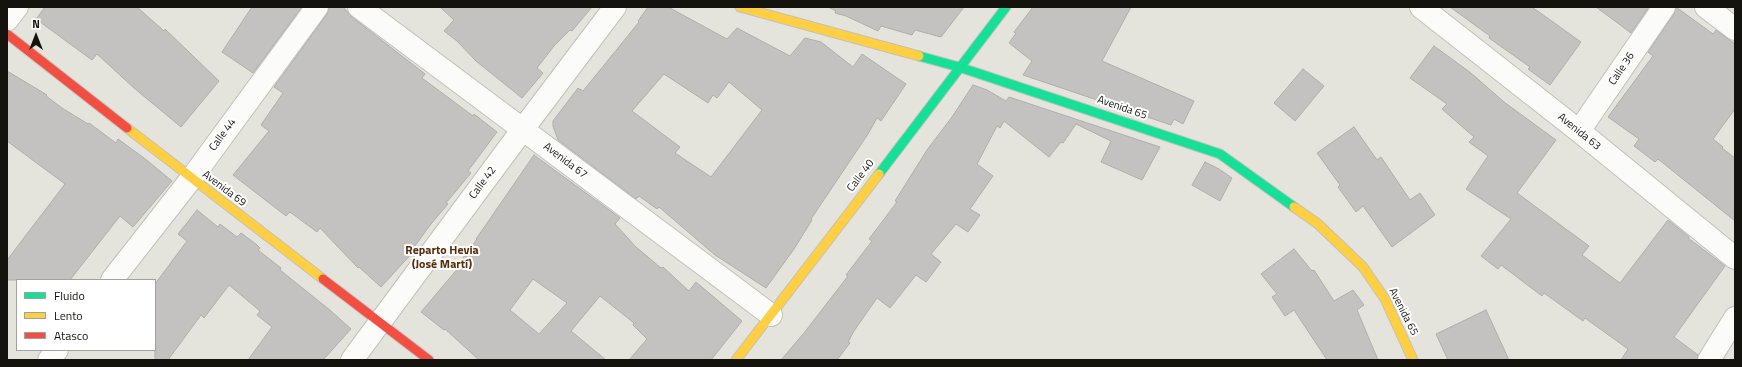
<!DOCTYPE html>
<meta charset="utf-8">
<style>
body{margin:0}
#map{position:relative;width:1742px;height:367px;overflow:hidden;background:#e4e3dc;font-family:"Titillium Web",sans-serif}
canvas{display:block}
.frame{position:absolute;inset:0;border:8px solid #14130e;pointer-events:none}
.legend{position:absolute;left:16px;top:279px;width:140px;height:72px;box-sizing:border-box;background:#fff;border:1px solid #a1a19f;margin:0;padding:5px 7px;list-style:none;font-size:12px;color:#14130e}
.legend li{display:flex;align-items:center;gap:8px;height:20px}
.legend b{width:20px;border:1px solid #a1a19f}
.north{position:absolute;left:16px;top:16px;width:40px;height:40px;-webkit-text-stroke:3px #fff;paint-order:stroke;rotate:0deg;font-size:11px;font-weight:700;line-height:16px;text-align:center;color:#14130e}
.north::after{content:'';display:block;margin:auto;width:14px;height:18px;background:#14130e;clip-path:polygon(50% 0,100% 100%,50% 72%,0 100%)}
</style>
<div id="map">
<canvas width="1742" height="367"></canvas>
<div class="frame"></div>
<ul class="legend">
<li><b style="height:5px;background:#16e098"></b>Fluido</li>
<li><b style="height:5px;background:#ffcf43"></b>Lento</li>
<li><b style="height:5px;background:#f24e42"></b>Atasco</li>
</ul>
<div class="north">N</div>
</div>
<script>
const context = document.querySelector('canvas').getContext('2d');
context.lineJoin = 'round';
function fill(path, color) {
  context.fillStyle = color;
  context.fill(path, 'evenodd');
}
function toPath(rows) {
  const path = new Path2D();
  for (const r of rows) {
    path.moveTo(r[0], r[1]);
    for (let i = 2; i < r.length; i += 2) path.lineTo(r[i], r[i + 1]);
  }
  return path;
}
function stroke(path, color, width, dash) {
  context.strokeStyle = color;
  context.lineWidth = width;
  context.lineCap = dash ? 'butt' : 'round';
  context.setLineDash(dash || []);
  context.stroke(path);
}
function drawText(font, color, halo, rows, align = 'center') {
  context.font = font + ' "Titillium Web",sans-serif';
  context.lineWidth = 4;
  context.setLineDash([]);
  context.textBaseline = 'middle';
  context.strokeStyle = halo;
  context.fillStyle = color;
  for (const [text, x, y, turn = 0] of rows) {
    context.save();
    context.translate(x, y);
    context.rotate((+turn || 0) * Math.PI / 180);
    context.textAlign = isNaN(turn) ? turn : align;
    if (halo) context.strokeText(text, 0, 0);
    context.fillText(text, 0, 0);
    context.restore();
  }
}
const building = toPath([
 [45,7,137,7,164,31,165,29,219,81,181,127,134,88,97,54,92,60,36,19,45,7],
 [252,7,302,7,253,73,222,52,252,7],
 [329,7,343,7,352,17,425,74,422,78,473,116,474,114,497,132,468,171,471,173,446,203,448,204,431,224,412,250,414,251,381,287,359,267,358,268,320,228,317,232,290,212,286,216,233,175,269,131,261,125,283,93,274,87,327,14,329,7],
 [440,7,592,7,572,31,570,30,554,46,537,68,543,73,522,98,476,61,457,41,444,31,454,20,440,7],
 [648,7,668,7,727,39,737,28,790,56,805,38,821,42,853,67,862,54,906,84,881,121,877,118,868,134,811,219,812,220,794,249,766,288,715,255,659,207,657,209,639,196,636,199,558,140,553,126,553,121,578,88,583,91,639,22,638,21,648,7],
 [664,74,708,103,713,95,717,98,729,82,762,110,711,177,675,153,680,147,632,111,664,74],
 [828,7,964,7,941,37,915,30,912,35,881,26,878,31,846,16,835,13,836,11,828,7],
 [1033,7,1131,7,1102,61,1194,101,1183,124,1174,119,1171,125,1023,75,1032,61,1009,43,1016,33,1014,32,1033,7],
 [1450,7,1532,7,1581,42,1550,85,1528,69,1530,67,1489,38,1490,36,1450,7],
 [1596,7,1649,7,1631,33,1596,7],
 [1676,7,1713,34,1716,30,1735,44,1735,109,1713,139,1723,147,1722,148,1735,158,1735,221,1658,159,1655,162,1634,146,1639,139,1608,117,1653,56,1648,52,1674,14,1676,7],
 [1434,46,1471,73,1504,102,1556,140,1517,193,1589,246,1582,255,1620,283,1668,220,1689,237,1688,238,1725,266,1674,337,1698,355,1697,360,1621,360,1628,349,1585,318,1583,321,1544,293,1542,296,1501,265,1498,269,1481,256,1511,219,1466,189,1488,156,1469,142,1474,137,1442,109,1447,104,1410,78,1434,46],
 [1303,69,1324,86,1295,121,1274,103,1303,69],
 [7,71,47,95,46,96,62,108,88,124,89,123,116,143,118,139,144,158,172,181,133,227,120,216,70,280,7,280,7,260,65,184,7,141,7,71],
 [973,85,987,90,1006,101,1009,97,1160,147,1142,180,1101,162,1111,141,1076,124,1063,143,1061,142,1049,157,1004,121,1000,128,997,126,977,164,993,176,970,209,980,215,968,232,956,224,931,254,941,262,926,282,916,275,890,308,877,298,854,331,848,342,850,343,837,360,781,360,804,333,848,276,846,275,872,241,869,239,897,202,895,201,927,150,952,117,973,85],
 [1354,127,1377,160,1381,157,1410,200,1420,193,1435,215,1392,247,1363,206,1356,212,1338,187,1340,185,1317,153,1354,127],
 [534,155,620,218,615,224,636,247,661,268,663,267,689,291,696,282,742,321,711,360,629,360,647,339,633,325,634,323,600,296,571,331,606,360,479,360,445,329,444,330,421,312,465,260,463,258,477,239,476,239,534,155],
 [533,279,567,303,539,334,510,310,533,279],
 [1205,162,1219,169,1232,178,1220,201,1192,185,1205,162],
 [197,210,218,227,220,224,237,237,241,233,256,244,260,248,258,250,281,268,280,270,331,311,351,329,323,360,248,360,272,327,257,315,260,311,229,285,204,318,201,315,168,360,155,360,155,284,187,241,178,234,197,210],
 [1294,249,1312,271,1314,270,1334,301,1353,290,1364,305,1357,310,1378,360,1327,360,1294,310,1285,316,1272,297,1277,294,1261,274,1294,249],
 [1486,310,1509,360,1448,360,1436,334,1486,310]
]);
fill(building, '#c4c2c0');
stroke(building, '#b0aeac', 1);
const street = toPath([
 [359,7,771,315],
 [1421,7,1579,131,1735,258],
 [1706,7,1735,29],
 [7,20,17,7],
 [1579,131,1664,7],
 [112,280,191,179,317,7],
 [49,360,57,350],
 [352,360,523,129,615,7],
 [1709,360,1735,318]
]);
const fast = toPath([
 [919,56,959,67,1220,154,1294,207],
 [879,174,1006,7]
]);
const slow = toPath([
 [740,7,919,56],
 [127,128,323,279],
 [1294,207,1318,224,1363,267,1385,299,1413,360],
 [736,360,879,174]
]);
const jam = toPath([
 [7,34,127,128],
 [323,279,429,360]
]);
stroke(street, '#c2c1bc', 24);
stroke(fast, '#c2c1bc', 11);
stroke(slow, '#c2c1bc', 11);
stroke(jam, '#c2c1bc', 11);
stroke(street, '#fbfbfa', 22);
stroke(fast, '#16e098', 9);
stroke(slow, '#ffcf43', 9);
stroke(jam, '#f24e42', 9);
drawText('11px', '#14130e', '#fff', [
 ["Calle 36",1622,69,-56],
 ["Avenida 65",1122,108,19],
 ["Avenida 63",1579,132,39],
 ["Calle 44",223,135,-54],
 ["Avenida 67",565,161,37],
 ["Calle 40",861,176,-53],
 ["Calle 42",483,183,-54],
 ["Avenida 69",224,189,37],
 ["Avenida 65",1403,312,63]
]);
drawText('bold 12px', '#582b08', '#fff', [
 ["Reparto Hevia",442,251],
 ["(José Martí)",442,265]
]);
</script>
